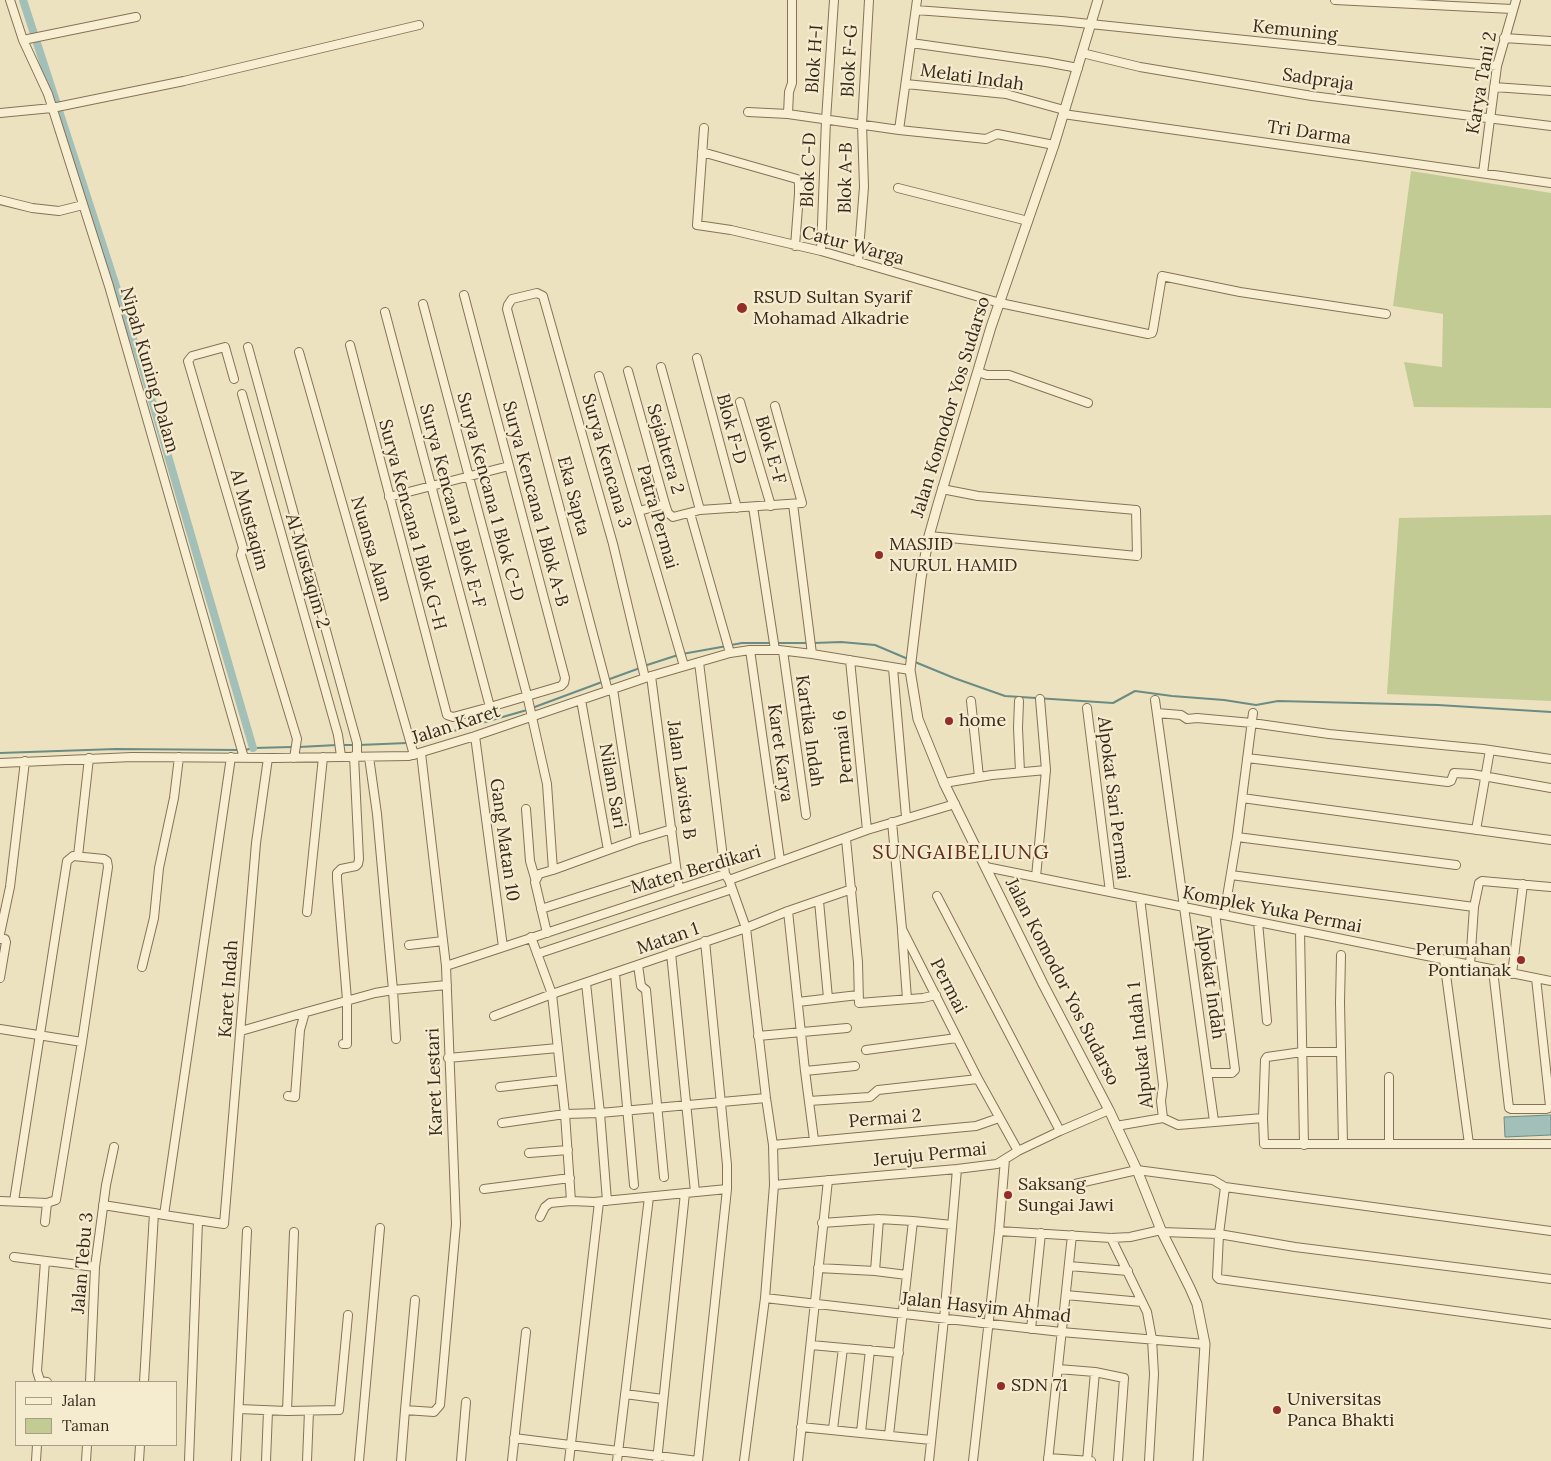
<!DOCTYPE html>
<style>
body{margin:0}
#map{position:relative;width:1551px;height:1461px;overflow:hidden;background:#ede2bf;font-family:Lora,serif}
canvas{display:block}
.legend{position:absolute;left:15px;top:1381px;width:162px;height:65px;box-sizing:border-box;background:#f5ebcf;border:1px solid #a89d87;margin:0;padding:6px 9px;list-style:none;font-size:15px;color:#35291c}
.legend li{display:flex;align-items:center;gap:10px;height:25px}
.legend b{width:25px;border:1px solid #a89d87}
</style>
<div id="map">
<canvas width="1551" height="1461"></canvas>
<ul class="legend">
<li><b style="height:6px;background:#f8efd2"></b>Jalan</li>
<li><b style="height:14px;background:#c2cb94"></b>Taman</li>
</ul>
</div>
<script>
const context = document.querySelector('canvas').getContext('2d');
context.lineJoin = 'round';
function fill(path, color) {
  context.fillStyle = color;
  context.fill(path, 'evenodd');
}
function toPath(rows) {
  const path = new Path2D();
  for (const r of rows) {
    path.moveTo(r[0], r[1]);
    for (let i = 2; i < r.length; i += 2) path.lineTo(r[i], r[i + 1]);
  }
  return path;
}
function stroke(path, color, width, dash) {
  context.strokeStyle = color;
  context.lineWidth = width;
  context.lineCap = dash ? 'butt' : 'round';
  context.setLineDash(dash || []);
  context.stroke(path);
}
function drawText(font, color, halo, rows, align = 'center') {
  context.font = font + ' Lora,serif';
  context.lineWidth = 4.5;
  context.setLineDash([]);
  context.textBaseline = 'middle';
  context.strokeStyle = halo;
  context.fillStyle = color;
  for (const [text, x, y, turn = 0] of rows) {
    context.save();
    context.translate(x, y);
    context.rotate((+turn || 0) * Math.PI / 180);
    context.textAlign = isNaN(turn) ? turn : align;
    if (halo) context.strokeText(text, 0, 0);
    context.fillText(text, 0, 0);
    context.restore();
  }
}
fill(toPath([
 [1411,171,1551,193,1551,408,1414,407,1404,362,1442,367,1443,314,1393,306],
 [1551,515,1551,701,1387,694,1399,518]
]), '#c2cb94');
const water = toPath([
 [1551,1115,1551,1135,1505,1137,1504,1117,1551,1115]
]);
fill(water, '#a2bfb8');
stroke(water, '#6a8c85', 1);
stroke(toPath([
 [776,643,809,643],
 [814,643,841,642,875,645,908,659],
 [731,645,742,643,771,643],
 [682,654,727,646],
 [915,662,954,678,1005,696,1113,703,1135,691,1172,696,1224,700,1256,705,1278,701,1438,705,1551,712],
 [644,666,678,655],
 [607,680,640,668],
 [532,708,602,682],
 [412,743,527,710],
 [342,745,355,745],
 [359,745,407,743],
 [299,747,337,745],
 [245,750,253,748,292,747],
 [0,753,116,749,240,750]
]), '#6a8c85', 2);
stroke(toPath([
 [23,0,141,363,253,748]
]), '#a2bfb8', 8);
const minor = toPath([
 [10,0,23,40,48,94,109,286,244,758],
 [1335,0,1512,9],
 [916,10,1061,21,1497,66],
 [1504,38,1551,41],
 [23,40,136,17],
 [911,43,1046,62,1078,68],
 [1082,53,1140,67,1312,96,1551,126],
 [906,84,1006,94,1064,110],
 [1494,87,1551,91],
 [748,112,788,114,899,130,917,0],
 [0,113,52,108,184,81,419,25],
 [788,114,789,92,792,83,792,0],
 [1063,114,1551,183],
 [704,128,697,225,731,230,821,251,1000,303,1148,334,1152,333,1153,330,1162,276,1240,292,1386,314],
 [899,130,986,139,997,134,1054,145],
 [702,152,797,179,799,183,799,194,795,246],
 [1483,173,1497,66,1516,0],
 [898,188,1028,221],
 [0,200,32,208,59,211,83,205],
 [821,251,826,120,834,0],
 [858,262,864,187,862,124,869,0],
 [423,304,527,695,547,784,553,870,539,874,535,882,547,933],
 [385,312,490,707],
 [350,345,447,715,453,717,490,707,561,686,564,683,565,678,464,295],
 [248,347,357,743,357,756],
 [299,352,414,755],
 [697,358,737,508],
 [628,371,665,504,668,513,673,517,700,510,661,367],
 [978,372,987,375,1009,375,1088,403],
 [599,376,684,666],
 [234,379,225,347,192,356,188,361,241,541,243,548,241,555,297,739,294,758],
 [242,394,338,735,341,756],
 [740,402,771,506],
 [389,497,509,466],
 [793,504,812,654],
 [753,507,775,650],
 [700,510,802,503,775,406],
 [639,511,665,504],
 [690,513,730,653],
 [929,536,1137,556,1136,510,978,496,942,489],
 [750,650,780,860],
 [783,651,806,815],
 [850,660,867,830],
 [699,662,725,874],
 [893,668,906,817],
 [651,676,679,889],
 [613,689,636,840,672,829],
 [608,691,507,309,508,305,512,299,537,293,543,296,613,544,645,678],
 [581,700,608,850,636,840],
 [1155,700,1214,1121],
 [971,701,979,777],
 [1019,701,1018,728,1020,772],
 [1087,708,1110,892],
 [1157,713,1181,715,1187,719,1197,718,1252,723,1329,734,1483,749,1551,759],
 [475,736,503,947],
 [1247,758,1448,782,1451,781,1454,773,1472,774,1551,788],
 [0,763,132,757,273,758,409,756,475,736,651,676,730,653,750,650,779,650,812,654,910,670],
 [944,783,992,775,1046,770],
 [1242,798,1551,840],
 [526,809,530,861,535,878],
 [892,822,902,929,978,1079,1018,1151],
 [1476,830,1490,750],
 [1237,837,1456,865],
 [846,839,858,962,859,1003,923,998,936,995],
 [78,856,89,758],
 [986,867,1551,981],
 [553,870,608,850],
 [1231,875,1474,907],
 [1036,877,1046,770,1040,699],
 [729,880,746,928,766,1098,773,1145,774,1185,765,1298,744,1461],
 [937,896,1060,1131],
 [1140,898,1163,1085,1161,1101,1163,1118,1178,1125,1263,1118],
 [819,901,828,998],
 [541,909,676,866],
 [788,911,805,1071,814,1140],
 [307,912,323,757],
 [1224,915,1237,837,1253,713],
 [1258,922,1267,1021],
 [902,931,907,999],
 [1300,931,1304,1145],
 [0,934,10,887,25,761],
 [531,937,552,994,565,1114,571,1201],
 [0,939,5,939,6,942,0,978],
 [409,945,443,941],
 [671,953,695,1192],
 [537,954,732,889],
 [1341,955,1340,1003,1343,1144],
 [1444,960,1469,1144],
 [638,965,641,986,646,990,664,1177],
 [1470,965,1474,907,1479,883,1482,881,1551,887],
 [446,966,725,874,729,880,867,830,955,804],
 [142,967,154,918,159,868,174,798,179,757],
 [1493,970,1509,1108,1511,1109,1546,1109,1549,1108,1550,1106,1536,978],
 [615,973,634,1185],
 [1512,974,1523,884],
 [586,983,600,1113,607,1201],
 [798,1002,858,995],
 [494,1016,552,994,746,928,788,911,852,889],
 [0,1029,82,1042],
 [241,1031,303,1013],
 [758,1036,847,1028],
 [396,1039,393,990,447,985],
 [343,1044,347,1044,347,1000,337,879,337,873,341,869,356,866,358,864,359,859,354,756],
 [866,1050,957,1038],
 [1341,1052,1302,1052,1267,1057,1265,1060,1263,1118,1264,1144,1551,1144],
 [448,1058,558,1048],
 [805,1071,855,1066],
 [1208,1073,1232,1073,1235,1070,1215,913],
 [500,1087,561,1080],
 [288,1096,295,1097,300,1030,304,1016,303,1013,375,993,393,990,377,814,369,757],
 [809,1101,870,1097,878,1090,978,1079],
 [502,1123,565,1114,600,1113,766,1098],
 [1116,1126,1163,1118],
 [1389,1143,1389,1077],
 [773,1145,976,1126,999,1118],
 [529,1153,568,1150],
 [1075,1184,1137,1170,1213,1180,1225,1187,1551,1231],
 [774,1185,957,1169,997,1164,1018,1151,1060,1131,1109,1110],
 [1225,1187,1219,1234,1217,1277,1219,1279,1551,1324],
 [484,1189,570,1178],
 [0,1201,47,1203,56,1200,82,1042,108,867,107,861,104,859,73,856,67,861,14,1201],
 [103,1205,154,1213],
 [164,1215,224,1224,256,843,268,758],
 [540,1217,545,1207,550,1203,571,1201,594,1202,727,1189],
 [45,1222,47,1203],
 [822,1223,879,1219,913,1221,952,1225],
 [999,1231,1111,1238,1130,1237,1161,1230],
 [1162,1232,1219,1234,1295,1247,1551,1279],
 [1111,1238,1147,1312,1152,1339,1154,1374,1149,1461],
 [14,1257,95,1267],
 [45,1261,37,1371,40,1381,47,1382],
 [1069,1266,1128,1271],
 [818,1268,875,1271,907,1275],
 [875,1271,879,1219],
 [1066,1295,1142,1302],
 [765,1298,1061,1332,1205,1344],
 [1031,1329,1041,1233],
 [811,1345,899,1353],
 [1058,1369,1095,1372,1124,1378,1118,1461],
 [90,1382,95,1267,106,1185,114,1147],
 [144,1382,154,1213,164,1215,231,757],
 [625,1394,663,1399],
 [239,1409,287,1411,339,1410,348,1315],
 [405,1410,415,1300],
 [287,1411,294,1232],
 [801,1427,931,1440],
 [833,1429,843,1348],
 [861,1432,870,1350],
 [889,1435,913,1221],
 [514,1438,698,1461],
 [1048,1458,1091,1461],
 [36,1461,37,1445],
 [86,1461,87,1445],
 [139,1461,140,1445],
 [189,1461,198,1221],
 [236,1461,247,1231],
 [266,1461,268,1411],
 [307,1461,309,1411],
 [359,1461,380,1228],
 [401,1461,405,1410,434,1412,440,1405,456,1224,446,966,421,753],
 [461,1461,466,1402],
 [512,1461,526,1332],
 [569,1461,599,1202],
 [617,1461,649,1197],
 [657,1461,685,1193],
 [698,1461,727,1189,727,1165,705,941],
 [798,1461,828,1180],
 [929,1461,944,1319,957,1169],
 [973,1461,999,1231,1005,1159],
 [1048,1461,1072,1235],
 [1087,1461,1095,1372]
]);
const tertiary = toPath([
 [1098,0,1054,145,991,327,938,504,929,536,921,578,910,670,918,719,944,783,1043,984,1109,1110,1137,1170,1161,1230,1190,1288,1197,1304,1205,1344,1198,1461]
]);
stroke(minor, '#857258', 10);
stroke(tertiary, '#857258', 11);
stroke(minor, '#f8efd2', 8);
stroke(tertiary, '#f8efd2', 9);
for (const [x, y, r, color] of [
 [742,308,6,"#942d29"],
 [879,555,5,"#942d29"],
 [949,721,5,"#942d29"],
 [1521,960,5,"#942d29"],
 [1008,1195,5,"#942d29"],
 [1001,1386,5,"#942d29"],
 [1277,1410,5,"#942d29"]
]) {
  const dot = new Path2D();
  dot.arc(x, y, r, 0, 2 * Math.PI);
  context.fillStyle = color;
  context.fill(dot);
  stroke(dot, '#f5ebcf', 2);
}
drawText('18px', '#35291c', '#f5ebcf', [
 ["Kemuning",1295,31,6],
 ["Blok H-I",815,59,-86],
 ["Blok F-G",850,61,-87],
 ["Melati Indah",972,78,8],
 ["Sadpraja",1318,80,8],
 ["Karya Tani 2",1482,83,-80],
 ["Tri Darma",1309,133,8],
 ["Blok C-D",809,170,-88],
 ["Blok A-B",846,178,-89],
 ["Catur Warga",853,246,15],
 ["Nipah Kuning Dalam",149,370,74],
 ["Jalan Komodor Yos Sudarso",951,407,-73],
 ["Blok F-D",731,429,75],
 ["Sejahtera 2",665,449,74],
 ["Blok E-F",770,450,74],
 ["Surya Kencana 3",606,461,74],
 ["Eka Sapta",573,496,75],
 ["Surya Kencana 1 Blok C-D",490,497,75],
 ["Surya Kencana 1 Blok A-B",535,504,75],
 ["Surya Kencana 1 Blok E-F",452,506,75],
 ["Patra Permai",657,517,74],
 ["Al Mustaqim",249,520,75],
 ["Surya Kencana 1 Blok G-H",412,525,75],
 ["Nuansa Alam",371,549,74],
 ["Al Mustaqim 2",307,571,74],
 ["Jalan Karet",456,725,-18],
 ["Kartika Indah",809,731,82],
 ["Permai 6",844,747,-96],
 ["Karet Karya",780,753,82],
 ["Jalan Lavista B",681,780,82],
 ["Nilam Sari",612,786,80],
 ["Alpokat Sari Permai",1113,798,83],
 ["Gang Matan 10",504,840,82],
 ["Maten Berdikari",696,870,-16],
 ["Komplek Yuka Permai",1272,910,11],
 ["Matan 1",668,939,-19],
 ["Jalan Komodor Yos Sudarso",1062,982,63],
 ["Alpokat Indah",1210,982,82],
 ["Permai",948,986,63],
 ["Karet Indah",229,989,-86],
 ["Alpukat Indah 1",1141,1045,-96],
 ["Karet Lestari",435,1082,-92],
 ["Permai 2",885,1119,-5],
 ["Jeruju Permai",930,1155,-6],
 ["Jalan Tebu 3",83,1263,-85],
 ["Jalan Hasyim Ahmad",986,1308,6]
]);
drawText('18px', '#35291c', '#f5ebcf', [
 ["RSUD Sultan Syarif",753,298],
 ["Mohamad Alkadrie",753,319],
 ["MASJID",889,545],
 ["NURUL HAMID",889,566],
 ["home",959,721],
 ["Perumahan",1511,950,"right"],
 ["Pontianak",1511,971,"right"],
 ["Saksang",1018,1185],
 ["Sungai Jawi",1018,1206],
 ["SDN 71",1011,1386],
 ["Universitas",1287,1400],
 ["Panca Bhakti",1287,1421]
], 'left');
context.letterSpacing = '1px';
drawText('20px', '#612e1c', '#f5ebcf', [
 ["SUNGAIBELIUNG",961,853]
]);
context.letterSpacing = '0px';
</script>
